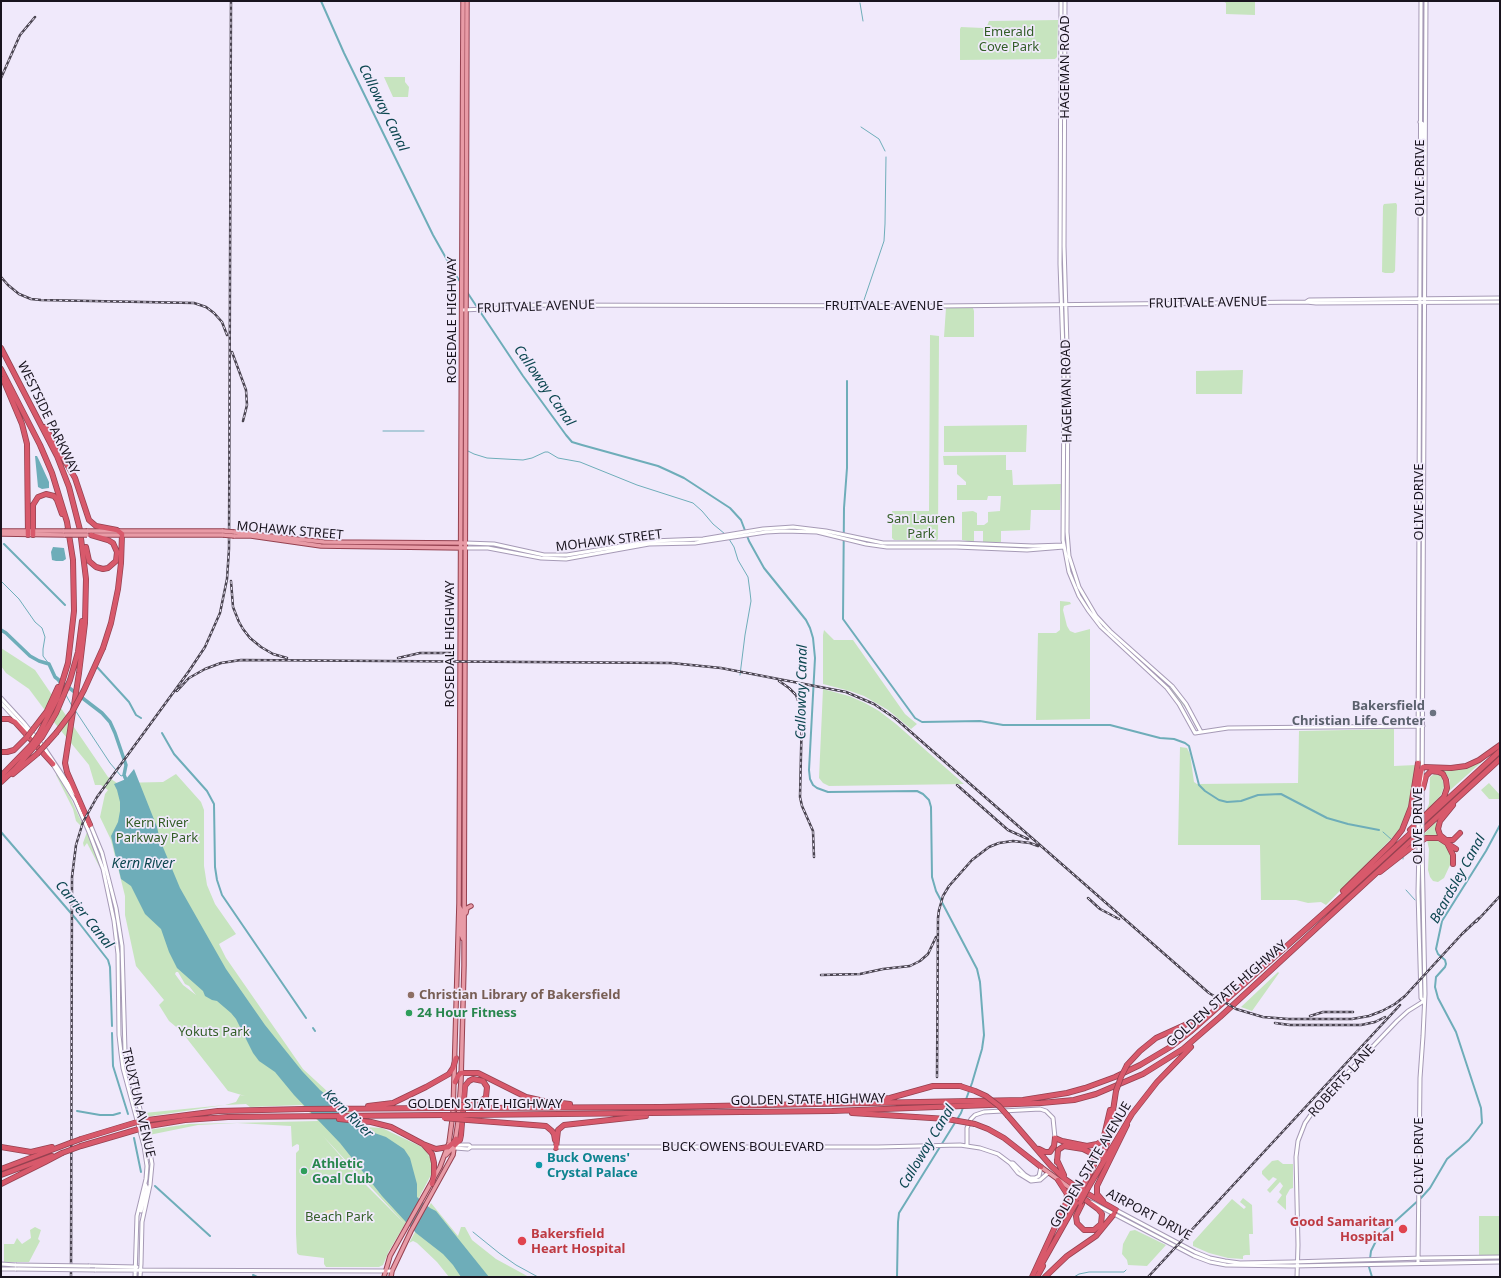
<!DOCTYPE html>
<style>
body{margin:0}
#map{position:relative;width:1501px;height:1278px;overflow:hidden;background:#f0e9fb;font-family:"Noto Sans",sans-serif}
canvas{display:block}
.frame{position:absolute;inset:0;border:2px solid #19141e;pointer-events:none}
</style>
<div id="map">
<canvas width="1501" height="1278"></canvas>
<div class="frame"></div>
</div>
<script>
const context = document.querySelector('canvas').getContext('2d');
context.lineJoin = 'round';
function fill(path, color) {
  context.fillStyle = color;
  context.fill(path, 'evenodd');
}
function toPath(rows) {
  const path = new Path2D();
  for (const r of rows) {
    path.moveTo(r[0], r[1]);
    for (let i = 2; i < r.length; i += 2) path.lineTo(r[i], r[i + 1]);
  }
  return path;
}
function stroke(path, color, width, dash) {
  context.strokeStyle = color;
  context.lineWidth = width;
  context.lineCap = dash ? 'butt' : 'round';
  context.setLineDash(dash || []);
  context.stroke(path);
}
function drawText(font, color, halo, rows, align = 'center') {
  context.font = font + ' "Noto Sans",sans-serif';
  context.lineWidth = 3.5;
  context.setLineDash([]);
  context.textBaseline = 'middle';
  context.strokeStyle = halo;
  context.fillStyle = color;
  for (const [text, x, y, turn = 0] of rows) {
    context.save();
    context.translate(x, y);
    context.rotate((+turn || 0) * Math.PI / 180);
    context.textAlign = isNaN(turn) ? turn : align;
    if (halo) context.strokeText(text, 0, 0);
    context.fillText(text, 0, 0);
    context.restore();
  }
}
fill(toPath([
 [1223,1,1255,1,1255,15,1226,14,1226,3],
 [1058,20,1057,57,1055,59,960,60,960,29,961,27,983,28,987,26,989,21],
 [384,77,405,77,405,82,409,87,408,97,393,97],
 [1396,203,1397,205,1395,271,1393,273,1385,273,1382,272,1383,206,1384,204],
 [946,308,973,308,974,311,974,337,944,337],
 [930,335,939,336,938,539,936,541,894,540,892,538,892,511,929,511],
 [1243,370,1242,394,1196,394,1196,371],
 [1027,425,1026,452,944,452,944,426],
 [1006,455,1006,470,1012,470,1013,485,1061,484,1060,510,1031,510,1030,530,1001,531,1001,542,983,542,983,531,974,531,974,542,962,540,962,512,973,511,977,513,977,525,984,525,988,522,988,512,1000,511,1001,496,988,496,987,500,957,500,957,485,966,485,966,482,957,474,957,465,944,465,943,456],
 [1060,601,1070,602,1071,604,1064,606,1063,610,1067,626,1070,631,1075,633,1090,629,1090,719,1036,720,1038,633,1056,633,1060,630],
 [824,630,834,640,853,640,905,714,917,724,911,729,888,710,864,696,850,691,823,684,823,635],
 [1122,644,1172,689,1186,707,1195,723,1196,728,1187,710,1167,685],
 [1,648,35,670,108,777,117,783,163,782,176,774,201,802,204,810,204,866,207,885,215,904,236,934,219,944,226,958,303,1069,366,1127,382,1128,424,1148,431,1159,432,1173,405,1224,323,1136,366,1185,405,1224,389,1251,383,1265,379,1267,326,1267,324,1264,324,1258,299,1255,297,1253,296,1234,296,1153,299,1150,299,1145,297,1144,292,1147,291,1126,237,1123,198,1125,149,1135,148,1130,189,1124,318,1121,302,1105,250,1107,246,1104,225,1105,145,1117,144,1113,225,1105,236,1102,240,1095,245,1096,228,1091,181,1031,169,1021,159,1005,164,1000,136,966,125,915,125,896,111,840,100,817,105,794,108,790,101,785,95,785,89,765,53,721,29,689,6,673,1,666],
 [176,972,178,972,185,984,189,986,196,995,183,985,175,974],
 [823,689,849,696,865,703,879,711,896,724,964,784,829,786,823,783,819,778],
 [1394,729,1394,766,1416,765,1407,812,1401,828,1395,835,1326,905,1321,902,1308,903,1296,900,1261,900,1260,845,1178,845,1180,747,1187,748,1190,754,1194,782,1197,784,1298,783,1299,731],
 [1484,758,1485,759,1448,792,1450,788,1450,780,1446,774,1439,770,1465,768,1471,766],
 [57,774,70,797,82,823,81,826,76,821,73,809,56,775],
 [1434,774,1439,775,1442,777,1444,787,1441,795,1425,813,1429,804,1430,777],
 [1489,783,1500,795,1500,799,1489,799,1481,790],
 [1436,822,1441,838,1424,837,1424,834],
 [87,832,97,857,100,868,87,843,84,847,83,843],
 [1427,840,1434,840,1441,842,1448,848,1451,855,1450,865,1444,878,1438,882,1433,881,1430,877,1428,870,1429,849],
 [1278,972,1279,973,1252,1011,1241,1007],
 [1278,1160,1283,1164,1293,1164,1293,1188,1290,1189,1286,1196,1286,1210,1277,1202,1282,1195,1279,1192,1283,1186,1280,1182,1270,1193,1267,1190,1277,1179,1273,1177,1269,1181,1262,1174,1262,1171,1272,1161],
 [1243,1198,1252,1205,1253,1234,1249,1234,1250,1255,1245,1255,1243,1256,1243,1259,1228,1258,1209,1253,1193,1246,1193,1242,1232,1199,1244,1209,1246,1207,1240,1202],
 [431,1203,458,1236,461,1227,465,1227,472,1240,496,1259,529,1277,449,1277,437,1262,417,1243,413,1241,409,1243],
 [1479,1216,1500,1216,1500,1255,1479,1255],
 [35,1227,41,1230,38,1239,40,1241,29,1262,4,1262,4,1244,14,1244,17,1238,22,1244,31,1238,30,1230],
 [1135,1230,1166,1245,1147,1266,1128,1265,1127,1260,1122,1254,1123,1244,1130,1231]
]), '#c7e4bf');
fill(toPath([
 [329,1210,334,1210,340,1212,342,1214,342,1217,339,1219,336,1219,330,1214,329,1210,329,1214,326,1216,324,1215,324,1212]
]), '#ede3be');
fill(toPath([
 [35,456,37,456,39,460,49,482,49,488,42,489,38,487],
 [53,547,64,548,66,559,63,561,56,561,52,560,51,552],
 [134,769,157,827,160,840,180,888,226,969,265,1025,302,1071,320,1090,338,1104,363,1129,386,1137,404,1149,410,1158,417,1184,417,1197,430,1208,436,1211,489,1277,461,1277,453,1265,443,1254,416,1233,382,1196,340,1143,294,1095,275,1072,259,1061,253,1053,236,1019,231,1013,217,1001,212,1000,205,996,203,991,177,968,169,952,161,929,145,914,131,886,121,879,111,836,118,822,120,811,120,802,117,790,114,784,126,779]
]), '#6eadb9');
stroke(toPath([
 [860,3,863,21],
 [861,127,879,139,885,151],
 [864,300,884,241,885,224,886,157],
 [383,431,424,431],
 [468,451,474,454,487,458,523,460,532,458,545,452,548,452,558,458,580,462,637,485,693,503,702,511,713,524,725,534],
 [729,539,734,547,738,560,748,577,750,592,751,601,745,635,740,675],
 [1,581,19,599,35,622,42,628,45,637,43,649,43,656,49,664],
 [55,677,59,683],
 [66,695,72,706],
 [75,710,110,763,121,776,124,775],
 [1383,832,1392,840],
 [1403,857,1403,859],
 [1406,890,1415,900],
 [473,1232,499,1253,516,1265,538,1277],
 [1074,1277,1079,1274,1089,1272,1124,1272,1126,1270]
]), '#6eadb9', 1);
stroke(toPath([
 [321,1,344,53,433,235,455,274,523,376,566,435,572,442,582,445,658,466,669,471,684,478,730,508,741,520,749,541,764,568,806,620,810,628,813,638,815,658,809,770,810,779,813,785,817,788,828,792,917,791,923,794,929,800,931,807,932,877,936,891,977,969,980,982,984,1035,982,1049,972,1083,961,1113,899,1213,898,1222,897,1277],
 [847,381,847,468,844,508,843,619,915,718,922,722,980,721,1003,725,1110,725,1160,738,1174,739,1185,743,1189,746,1199,785,1205,791,1219,800,1227,802,1241,801,1258,795,1281,794,1327,818,1348,824,1379,830],
 [4,544,65,605],
 [97,667,129,702,136,715,141,718],
 [162,733,174,754,207,791,214,804,215,867,217,880,222,895,306,1018],
 [1,832,76,919,108,960,110,967,112,1026],
 [313,1028,315,1031],
 [112,1033,113,1066,128,1114],
 [77,1111,100,1115,113,1115,120,1113],
 [134,1138,141,1172],
 [155,1186,210,1236],
 [253,1275,257,1277],
 [1372,1277,1369,1267,1371,1251,1378,1237,1421,1198,1430,1188,1447,1159,1469,1140,1482,1123,1481,1108,1456,1032,1438,998,1435,987,1436,977,1445,967,1446,964,1445,960,1438,954,1436,949,1442,921,1486,851,1500,825]
]), '#6eadb9', 2);
stroke(toPath([
 [1,630,6,633,30,656,39,661,49,664,55,677,102,713,110,722,115,733,126,765,124,775,127,782]
]), '#6eadb9', 3.5);
const secondary = toPath([
 [1061,1,1060,264,1064,379,1063,540,1069,572,1079,596,1088,610,1101,627,1167,688,1179,704,1195,733,1228,728,1423,726],
 [1065,1,1064,246,1068,379,1067,532,1069,556,1079,587,1096,616,1110,631,1172,686,1186,704,1201,732],
 [1420,122,1423,124,1423,139,1425,142],
 [1306,302,1309,300,1500,298],
 [462,310,486,309,536,305,940,306,1306,302,1316,303,1500,302],
 [1420,524,1422,539,1423,540],
 [466,543,494,544,544,555,567,555,651,541,703,539,763,529,793,527,826,531,883,543,959,543,1033,546,1064,545],
 [466,548,488,548,541,558,566,559,649,544,695,543,766,532,785,531,817,532,866,544,887,547,956,547,1027,550,1064,547],
 [1,698,24,723,45,749,75,794],
 [1,703,36,741],
 [52,763,75,800,89,832,103,869,114,921,118,954,119,1035,121,1053,123,1068,144,1146,147,1166,146,1179,137,1216,135,1277],
 [1418,763,1421,1],
 [1418,789,1418,816],
 [1422,814,1426,1],
 [90,824,102,853,116,908,122,946,125,1051,128,1068,139,1105,149,1146,152,1164,150,1185,142,1222,141,1264,140,1277],
 [1419,847,1418,892,1421,998,1424,1001],
 [455,1145,469,1145,471,1147],
 [967,1146,967,1128,971,1119,975,1115,984,1112,1040,1109,1046,1111,1053,1118,1055,1138],
 [455,1148,468,1149,471,1147,878,1147,960,1145,980,1148,998,1154,1010,1163,1013,1163,1025,1175,1030,1178,1035,1178,1039,1176,1041,1167],
 [1010,1163,1018,1173,1031,1181,1040,1180,1048,1173],
 [1091,1202,1194,1256,1210,1262,1226,1265,1293,1266,1500,1262],
 [1116,1210,1195,1252,1210,1258,1225,1261,1240,1263,1292,1262,1423,1258,1500,1257],
 [141,1211,147,1188,145,1184],
 [1418,1262,1420,1078,1423,1036,1425,994,1422,845],
 [1,1264,16,1265],
 [89,1266,137,1267],
 [1,1269,16,1269],
 [95,1270,392,1271],
 [1297,1277,1298,1245,1296,1157,1298,1141,1305,1123,1319,1103,1397,1021,1408,1011,1424,1001]
]);
const primary = toPath([
 [1,531,64,531],
 [87,531,223,531],
 [234,532,324,542,463,543],
 [1,534,65,535],
 [95,535,223,535],
 [234,536,251,536,321,546,463,548],
 [459,906,461,910,461,934,463,939],
 [466,913,467,908,471,906],
 [446,1155,455,1145],
 [1041,1167,1081,1196],
 [384,1277,390,1256,440,1167,449,1143,453,1113,459,903,463,1],
 [391,1277,392,1271,411,1231,453,1155,458,1122,461,1081,464,966,467,1]
]);
const motorway = toPath([
 [1,348,57,456,69,487,80,530,86,579,85,623,79,673,65,763,67,772,90,825],
 [1,369,40,445,52,473,67,522,73,560,74,611,68,663,57,699,39,734],
 [3,379,22,424,27,444,28,535],
 [45,427,75,478,89,520,96,526,117,530,122,534,121,563,118,589,111,623,103,648],
 [33,535,33,505,38,497,46,494,54,496,57,500,62,514],
 [86,547,89,561,96,567,103,569,108,568,116,561,117,552,113,543,108,540,91,535],
 [1,719,9,719,15,722,53,764],
 [34,728,47,711,58,687],
 [42,737,56,713,70,680,78,652,82,621],
 [48,742,56,733],
 [1,752,7,752,14,750,27,737],
 [13,774,37,754],
 [1,776,32,744],
 [1,782,15,769,34,747],
 [1418,790,1421,771,1423,767,1451,768,1466,766,1479,760,1500,745],
 [1453,805,1440,821,1438,829,1440,835,1446,840,1453,840,1460,833],
 [1410,830,1444,797,1447,788,1446,780,1443,774,1439,772,1431,771,1426,776,1423,788],
 [1448,845,1453,855,1453,864],
 [1380,872,1412,847,1426,838,1439,838,1456,849],
 [1343,891,1392,843,1402,830,1411,807,1418,763],
 [1127,1065,1140,1051,1156,1038,1209,1014],
 [455,1082,458,1076,461,1073,478,1073,526,1097,544,1101,570,1104],
 [871,1100,890,1098,933,1086,960,1086],
 [368,1106,393,1103,426,1087,449,1074,453,1068,456,1058],
 [468,1108,661,1107,1023,1100,1067,1093,1085,1088,1115,1077,1140,1065,1172,1046,1190,1032,1325,912,1500,751],
 [852,1113,947,1119],
 [468,1115,832,1111,1041,1103,1074,1100,1096,1094,1143,1074,1183,1049,1220,1017,1500,759],
 [1008,1116,1051,1166,1065,1179,1081,1190,1116,1210],
 [339,1119,371,1122,391,1127,423,1144,436,1149,448,1147,453,1143,456,1139],
 [148,1120,218,1111,305,1109,444,1108],
 [468,1120,546,1126,552,1131,554,1134,555,1140],
 [975,1124,988,1129,1004,1138,1041,1167],
 [149,1126,185,1120,228,1117,444,1115],
 [1055,1138,1062,1141,1087,1146,1097,1144,1102,1141,1104,1136,1110,1110],
 [81,1139,137,1122],
 [424,1145,432,1154,434,1163,434,1175,432,1184],
 [455,1145,460,1140,461,1135,465,1086,469,1081,473,1079,483,1081,487,1087,486,1097,480,1102,467,1105],
 [81,1146,139,1129],
 [1,1147,31,1152,52,1147],
 [556,1148,558,1130,564,1125,646,1116],
 [1039,1149,1045,1152,1050,1152,1054,1146,1055,1138],
 [1102,1158,1109,1137,1116,1091],
 [1057,1160,1064,1175],
 [1057,1162,1058,1150,1064,1146,1083,1149,1091,1153,1094,1159,1094,1165,1084,1185],
 [1,1169,70,1143],
 [1,1175,52,1156],
 [1,1184,45,1162,62,1153],
 [1088,1188,1132,1114,1157,1082,1191,1047],
 [1103,1201,1097,1194,1097,1186,1127,1125],
 [1082,1204,1076,1216,1077,1223,1084,1230,1094,1230,1101,1224,1102,1214,1098,1209,1083,1198],
 [1039,1269,1079,1198],
 [1032,1277,1066,1203,1067,1194,1058,1180],
 [1037,1277,1043,1266],
 [1045,1277,1067,1256,1096,1236,1114,1214]
]);
stroke(secondary, '#a69ab6', 5);
stroke(primary, '#954150', 5.5);
stroke(motorway, '#954150', 6);
stroke(secondary, '#fff', 3);
stroke(primary, '#e89ba6', 3.5);
stroke(motorway, '#d8596b', 4.5);
const rail = toPath([
 [1,78,20,35,35,17],
 [1,277,8,285,19,294,31,299,41,300,194,303,206,307,214,313,222,322,227,335],
 [232,352,246,390,247,405,243,421],
 [231,581,233,607,239,622,243,629,250,638,261,647,273,654,287,658],
 [398,658,420,653,454,653],
 [779,681,789,688,796,695,802,711,800,797,802,806,813,831,814,857],
 [177,691,189,678,205,669,221,663,241,660,671,663,721,668,846,692,874,704,896,719,1209,993,1236,1009,1263,1017,1288,1019,1352,1019,1369,1016,1382,1011,1395,1004,1405,996,1462,934,1479,918],
 [957,785,1008,830,1028,839],
 [1088,898,1100,909,1119,919],
 [1476,922,1500,896],
 [821,975,860,974,883,969,910,966,920,961,928,954,936,937],
 [1310,1016,1323,1012,1353,1012],
 [1275,1023,1290,1025,1361,1025,1375,1022,1385,1017],
 [937,1077,938,918,939,910,943,896,949,886,972,860,989,847,999,843,1013,841,1030,843,1038,846],
 [71,1277,72,877,76,845,83,822,97,797,189,671,205,647,220,613,227,579,229,549,231,1],
 [1148,1277,1400,1005]
]);
stroke(rail, '#49434f', 2.5);
stroke(rail, '#f0e9fb', 1, [3]);
const secondaryBridge = toPath([
 [1418,816,1419,847],
 [1422,845,1422,814],
 [16,1265,89,1266],
 [16,1269,95,1270]
]);
const primaryBridge = toPath([
 [64,531,87,531],
 [223,531,234,532],
 [65,535,87,535],
 [223,535,234,536]
]);
const motorwayBridge = toPath([
 [56,733,72,712,84,690,103,648],
 [27,737,34,728],
 [32,744,39,734],
 [34,747,42,737],
 [37,754,48,742],
 [960,1086,975,1091,986,1096,999,1106,1008,1116],
 [1116,1091,1121,1077,1127,1065],
 [457,1105,467,1105],
 [444,1108,468,1108],
 [444,1115,468,1115],
 [444,1118,468,1120],
 [947,1119,975,1124],
 [137,1122,148,1120],
 [139,1129,149,1126],
 [70,1143,81,1139],
 [62,1153,81,1146],
 [1079,1198,1084,1185],
 [1080,1203,1088,1188]
]);
stroke(secondaryBridge, '#a69ab6', 5, []);
stroke(primaryBridge, '#954150', 5.5, []);
stroke(motorwayBridge, '#954150', 6, []);
stroke(secondaryBridge, '#fff', 3);
stroke(primaryBridge, '#e89ba6', 3.5);
stroke(motorwayBridge, '#d8596b', 4.5);
for (const [x, y, r, color] of [
 [1433,713,4,"#6b7280"],
 [411,995,4,"#8d6e63"],
 [409,1013,4,"#2e9e5b"],
 [539,1165,4,"#0f9aa8"],
 [304,1171,4,"#2e9e5b"],
 [1403,1229,5,"#e0444e"],
 [522,1241,5,"#e0444e"]
]) {
  const dot = new Path2D();
  dot.arc(x, y, r, 0, 2 * Math.PI);
  context.fillStyle = color;
  context.fill(dot);
  stroke(dot, '#f0e9fb', 1.5);
}
drawText('13px', '#325d26', '#f0e9fb', [
 ["Emerald",1009,32],
 ["Cove Park",1009,47],
 ["San Lauren",921,519],
 ["Park",921,534],
 ["Kern River",157,823],
 ["Parkway Park",157,838],
 ["Yokuts Park",214,1032],
 ["Beach Park",339,1217]
]);
drawText('13px', '#19141e', '#f0e9fb', [
 ["HAGEMAN ROAD",1065,67,-90],
 ["OLIVE DRIVE",1420,178,-90],
 ["FRUITVALE AVENUE",1208,303,-1],
 ["FRUITVALE AVENUE",884,306],
 ["FRUITVALE AVENUE",536,307,-2],
 ["ROSEDALE HIGHWAY",452,320,-90],
 ["HAGEMAN ROAD",1067,391,-91],
 ["WESTSIDE PARKWAY",48,418,64],
 ["OLIVE DRIVE",1419,502,-90],
 ["MOHAWK STREET",290,531,5],
 ["MOHAWK STREET",609,541,-7],
 ["ROSEDALE HIGHWAY",450,644,-90],
 ["OLIVE DRIVE",1418,826,-90],
 ["GOLDEN STATE HIGHWAY",1227,994,-41],
 ["ROBERTS LANE",1342,1081,-48],
 ["GOLDEN STATE HIGHWAY",808,1100,-1],
 ["TRUXTUN AVENUE",138,1103,77],
 ["GOLDEN STATE HIGHWAY",485,1104],
 ["BUCK OWENS BOULEVARD",743,1147],
 ["OLIVE DRIVE",1419,1156,-90],
 ["GOLDEN STATE AVENUE",1091,1165,-59],
 ["AIRPORT DRIVE",1149,1215,28]
]);
drawText('bold 13px', '#5b616d', '#f0e9fb', [
 ["Bakersfield",1425,706],
 ["Christian Life Center",1425,721]
], 'right');
drawText('bold 13px', '#785e54', '#f0e9fb', [
 ["Christian Library of Bakersfield",419,995]
], 'left');
drawText('bold 13px', '#27864d', '#f0e9fb', [
 ["24 Hour Fitness",417,1013],
 ["Athletic",312,1164],
 ["Goal Club",312,1179]
], 'left');
drawText('bold 13px', '#0d838f', '#f0e9fb', [
 ["Buck Owens'",547,1158],
 ["Crystal Palace",547,1173]
], 'left');
drawText('bold 13px', '#be3a42', '#f0e9fb', [
 ["Good Samaritan",1394,1222],
 ["Hospital",1394,1237],
 ["Bakersfield",531,1234,"left"],
 ["Heart Hospital",531,1249,"left"]
], 'right');
drawText('italic 14px', '#0c4650', '#f0e9fb', [
 ["Calloway Canal",383,108,64],
 ["Calloway Canal",544,386,55],
 ["Calloway Canal",802,692,-89],
 ["Kern River",143,864],
 ["Beardsley Canal",1458,879,-61],
 ["Carrier Canal",84,915,51],
 ["Kern River",348,1114,44],
 ["Calloway Canal",927,1147,-59]
]);
</script>
